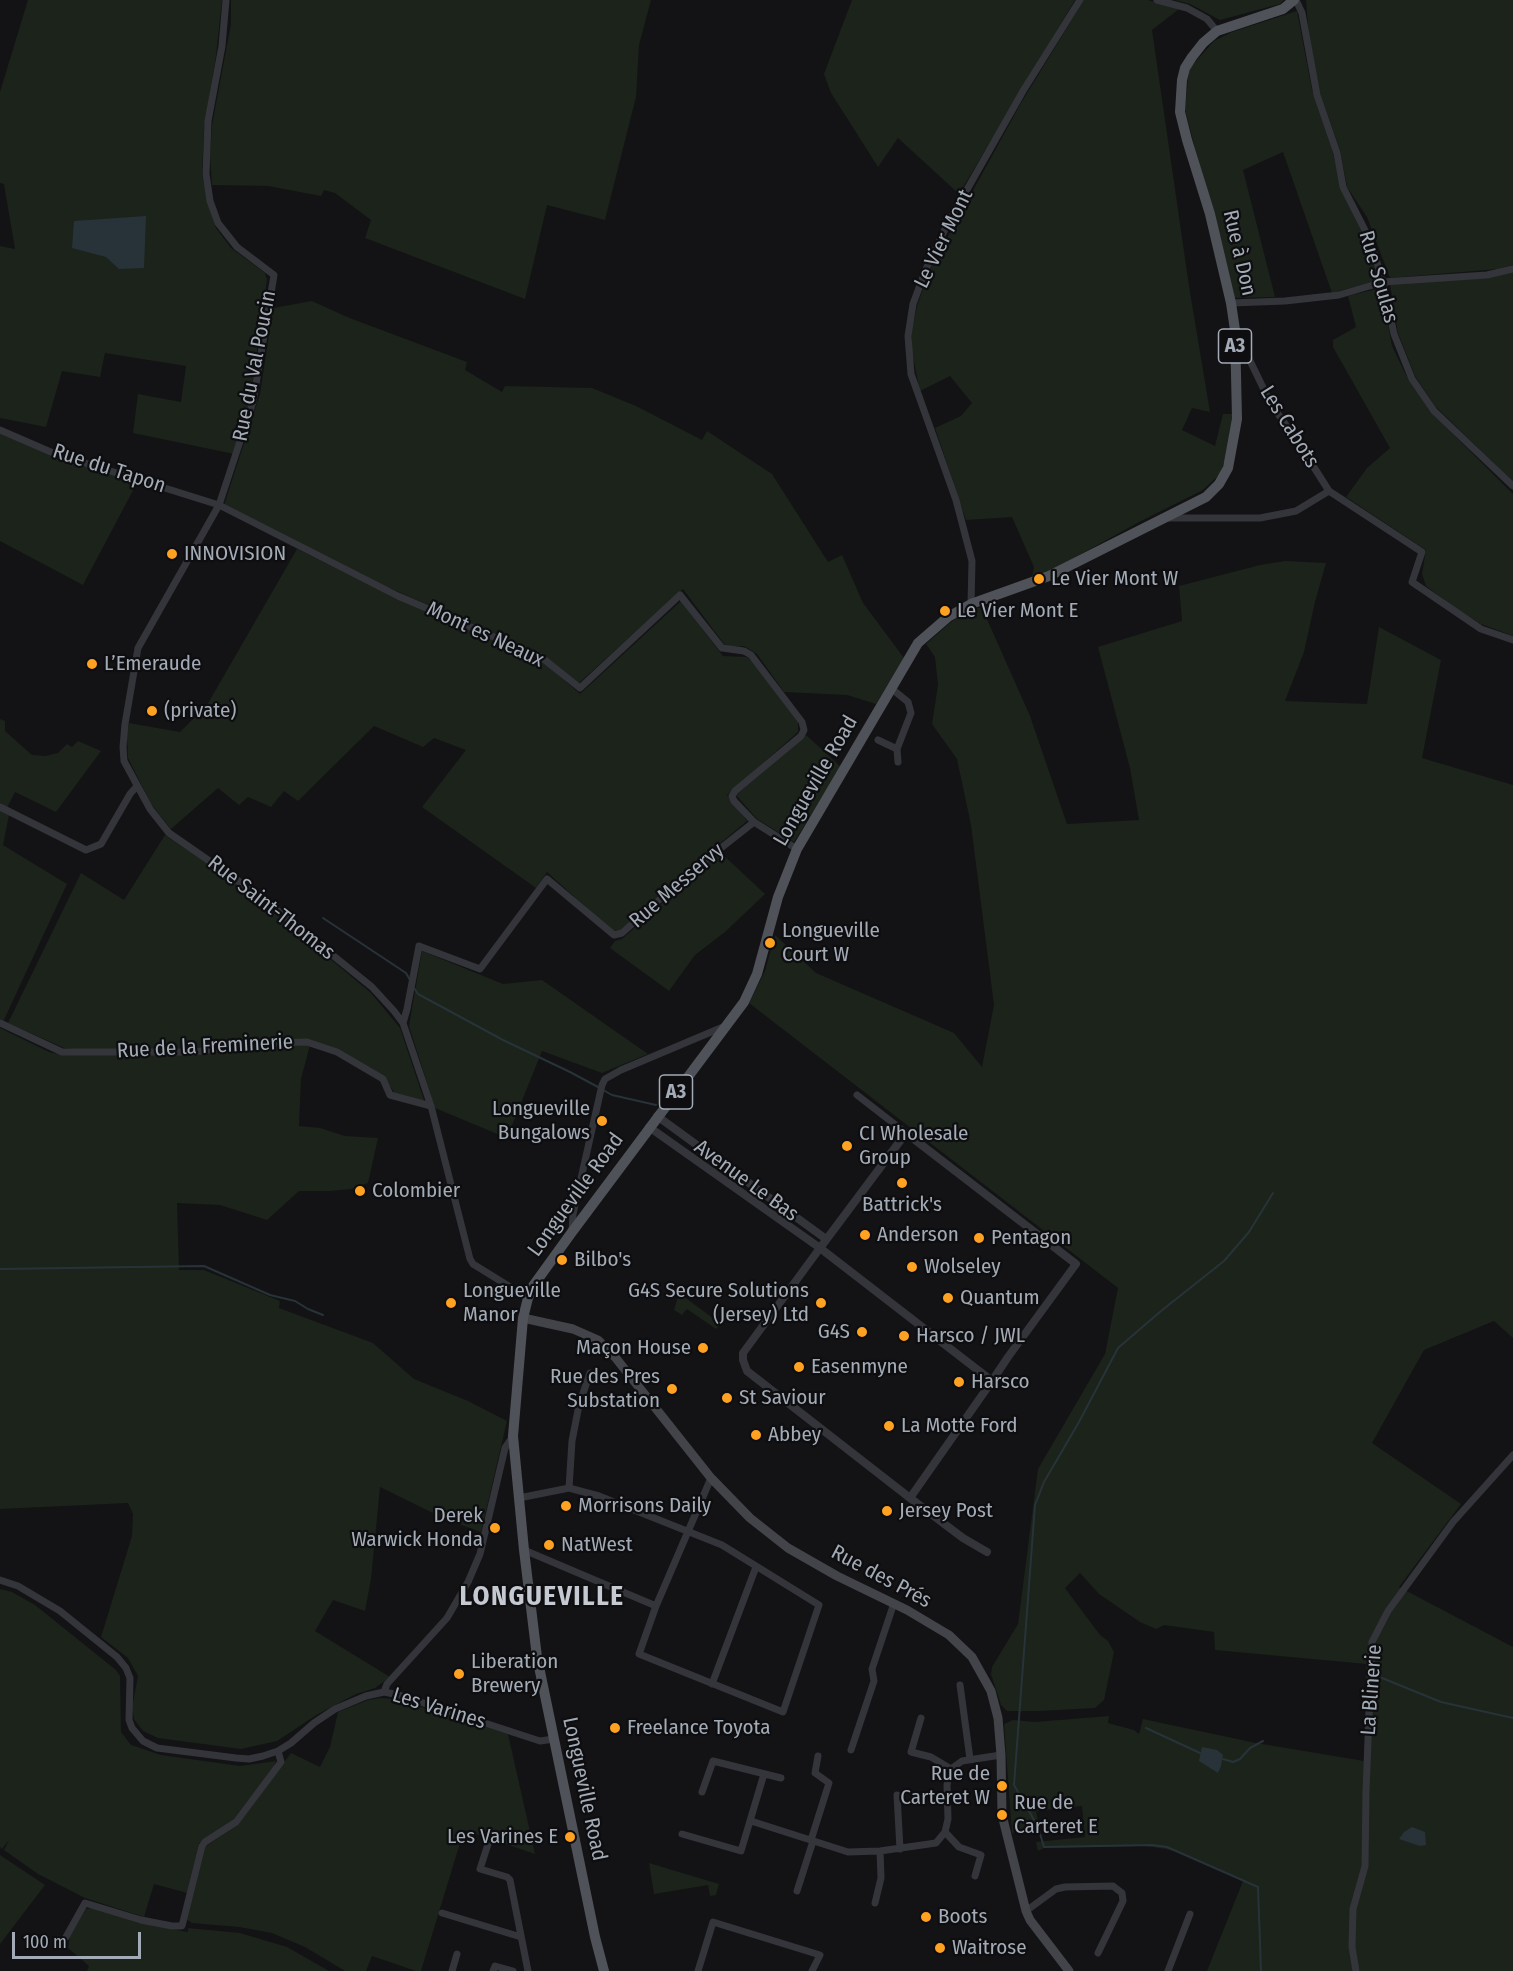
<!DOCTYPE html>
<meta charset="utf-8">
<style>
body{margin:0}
#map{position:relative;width:1513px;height:1971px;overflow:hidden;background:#131315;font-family:"Fira Sans Condensed",sans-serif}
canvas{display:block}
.scale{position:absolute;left:12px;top:1932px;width:129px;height:27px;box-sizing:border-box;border:3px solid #a3abb6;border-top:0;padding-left:8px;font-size:18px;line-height:21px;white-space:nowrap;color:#a3abb6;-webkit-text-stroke:4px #0e0e10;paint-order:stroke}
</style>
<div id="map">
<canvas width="1513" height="1971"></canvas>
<div class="scale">100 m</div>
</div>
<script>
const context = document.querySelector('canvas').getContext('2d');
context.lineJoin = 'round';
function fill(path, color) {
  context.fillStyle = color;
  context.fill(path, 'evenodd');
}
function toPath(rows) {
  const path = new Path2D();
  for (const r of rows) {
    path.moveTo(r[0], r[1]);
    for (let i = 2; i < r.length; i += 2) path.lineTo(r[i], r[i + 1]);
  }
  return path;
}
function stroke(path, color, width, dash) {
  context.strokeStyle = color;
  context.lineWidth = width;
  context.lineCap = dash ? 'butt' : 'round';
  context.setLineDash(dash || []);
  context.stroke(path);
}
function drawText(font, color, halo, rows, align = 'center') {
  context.font = font + ' "Fira Sans Condensed",sans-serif';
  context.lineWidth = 4.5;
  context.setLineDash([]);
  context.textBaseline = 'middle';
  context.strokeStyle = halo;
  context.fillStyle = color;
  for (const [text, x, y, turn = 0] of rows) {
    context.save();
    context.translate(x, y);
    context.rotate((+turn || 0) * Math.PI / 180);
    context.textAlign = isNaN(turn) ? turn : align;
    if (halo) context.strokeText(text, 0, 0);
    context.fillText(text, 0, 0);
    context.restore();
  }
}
fill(toPath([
 [28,0,222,0,216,56,204,129,202,174,208,204,216,228,231,248,265,273,267,280,252,385,247,412,234,454,133,433,138,394,181,402,186,366,105,353,100,377,62,371,46,427,0,418,0,246,15,249,4,184,0,183,0,92],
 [231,0,651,0,639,45,636,97,605,220,547,205,525,299,365,238,371,220,335,193,324,190,321,196,268,186,212,185,210,156,212,125,231,24],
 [852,0,1075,0,959,194,898,138,878,167,831,93,824,74],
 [1084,0,1148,0,1179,9,1152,30,1189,286,1210,412,1192,408,1182,430,1215,446,1223,414,1233,414,1226,456,1220,474,1203,490,1139,522,1056,568,1032,577,1034,567,1012,517,966,520,935,428,961,416,972,403,950,376,920,391,912,352,912,331,917,306,930,269,1021,103],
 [1175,0,1284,0,1280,4,1220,20,1190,4],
 [1306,0,1513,0,1513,265,1498,269,1390,278,1367,217,1347,187,1340,150,1320,93,1309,37],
 [1297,11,1312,90,1332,148,1342,189,1367,240,1379,280,1332,293,1283,152,1243,170,1275,297,1233,298,1185,109,1189,69,1214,41,1232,32],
 [1513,272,1513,482,1435,406,1415,376,1398,333,1390,284,1488,278],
 [1381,288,1392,346,1407,377,1429,410,1513,494,1513,636,1481,624,1452,606,1426,586,1422,574,1426,550,1346,497,1367,468,1390,448,1333,347,1333,340,1356,327,1348,296],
 [312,301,347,317,467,362,465,370,502,392,505,386,592,388,636,406,702,440,707,431,772,474,828,562,842,555,863,603,904,658,876,704,847,695,784,692,757,654,744,646,732,647,724,644,683,589,579,683,543,655,376,582,224,505,260,394,273,308],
 [0,433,53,457,138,481,83,585,0,541],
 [297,549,405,602,540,659,580,694,681,601,723,656,747,657,756,665,798,722,798,732,727,795,747,821,671,884,621,930,612,931,547,872,536,888,422,807,466,750,434,738,423,747,374,726,298,801,284,791,271,807,248,797,239,805,218,788,171,829,151,804,128,758,127,734,129,723,180,732,207,705],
 [1285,561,1326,563,1315,602,1304,652,1285,701,1367,704,1379,627,1441,660,1422,758,1513,785,1513,1338,1494,1321,1424,1350,1372,1443,1461,1504,1399,1587,1513,1647,1513,1971,1207,1971,1243,1881,1180,1853,1166,1849,1145,1846,1044,1848,1038,1851,1036,1842,1085,1837,1082,1806,1036,1811,1039,1826,1012,1833,1004,1724,1013,1720,1035,1722,1109,1716,1108,1723,1134,1730,1139,1734,1143,1719,1256,1743,1364,1761,1366,1664,1215,1650,1214,1632,1164,1625,1156,1629,1140,1622,1099,1594,1080,1573,1065,1588,1100,1635,1108,1641,1114,1652,1104,1700,1095,1708,1040,1711,1007,1711,1001,1705,991,1674,992,1667,1018,1624,1038,1469,1105,1354,1118,1288,749,1003,765,971,775,935,816,973,954,1033,982,1067,994,1005,971,825,957,759,932,724,938,685,935,657,926,644,951,622,974,608,982,608,1030,716,1067,824,1139,820,1130,768,1098,647,1182,621,1179,586,1260,565],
 [0,719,5,721,5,731,32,755,46,756,58,753,67,744,72,747,78,741,101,751,56,812,15,792,7,808,0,803],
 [806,735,841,767,794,842,757,819,736,795],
 [0,810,9,815,3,845,67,884,3,1022,0,1020],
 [165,835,250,892,371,993,400,1028,425,1103,395,1094,385,1078,306,1039,243,1041,197,1048,95,1051,64,1048,8,1023,81,873,124,900],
 [720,852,765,894,725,932,695,955,669,991,610,948,615,941,622,939],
 [422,951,503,984,542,980,648,1054,602,1073,542,1051,507,1138,435,1108,409,1026],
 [0,1028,49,1052,62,1055,199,1054,245,1046,310,1045,301,1079,299,1126,320,1128,345,1136,378,1138,368,1183,351,1189,330,1191,299,1191,267,1220,220,1205,177,1203,179,1270,204,1270,280,1301,279,1308,373,1343,414,1379,468,1401,507,1421,481,1532,445,1519,380,1487,371,1579,365,1611,333,1600,315,1631,390,1677,375,1688,356,1694,318,1714,277,1741,241,1749,158,1738,143,1731,134,1719,132,1707,138,1676,128,1658,101,1637,132,1536,133,1514,128,1503,0,1509],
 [679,1293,721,1324,716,1329,687,1309,682,1315,674,1310],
 [0,1589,12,1592,35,1605,116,1670,120,1676,121,1732,131,1745,161,1755,240,1766,276,1761,274,1767,233,1820,199,1843,187,1893,154,1884,144,1917,85,1898,38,1874,4,1850,9,1840,2,1849,0,1847],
 [381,1698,396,1699,508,1734,535,1854,464,1830,421,1971,416,1971,372,1956,366,1971,345,1971,305,1947,272,1933,239,1927,192,1923,186,1919,205,1847,236,1826,291,1753,320,1767,330,1747,338,1712,368,1700],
 [0,1855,45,1885,0,1944],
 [649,1863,719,1884,716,1895,710,1896,708,1885,654,1894],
 [91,1908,160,1927,188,1932,188,1928,240,1933,287,1947,329,1971,87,1971,89,1966,68,1948,70,1936,86,1909]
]), '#1b231b');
fill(toPath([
 [146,216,144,268,119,269,106,257,72,248,74,221],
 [1202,1747,1217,1750,1223,1755,1221,1766,1218,1773,1199,1761],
 [1412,1827,1425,1832,1426,1845,1420,1846,1399,1839,1404,1832]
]), '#283339');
stroke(toPath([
 [323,918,406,973,410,980],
 [414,988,418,994,503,1040,570,1072,598,1087],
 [603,1090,612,1095,656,1105],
 [0,1269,204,1266,270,1295,295,1301,308,1309,323,1315],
 [1382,1678,1441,1702,1513,1718],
 [1146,1728,1200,1753],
 [1223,1759,1233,1762,1240,1759,1250,1748,1263,1741],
 [1261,1971,1258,1887,1167,1847,1152,1845,1044,1847,1038,1827,1014,1785,1035,1505,1044,1482,1079,1422,1118,1348,1161,1311,1224,1261,1249,1232,1273,1193]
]), '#283339', 2);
stroke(toPath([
 [226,0,222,46,208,121,206,174,210,201,218,223,237,247,274,275,253,402,219,505,138,648,125,724,123,747,124,761,150,809,169,833,257,894,372,987,394,1011,403,1023,431,1106,470,1259,473,1264,528,1298],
 [1157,0,1187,8,1207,19,1217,31],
 [1296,0,1302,13,1317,95,1337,153,1343,187,1370,240,1383,282,1394,334,1412,379,1434,411,1513,486],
 [1231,303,1285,301,1339,295,1383,282,1487,275,1513,269],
 [1237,334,1271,404,1296,439,1329,491],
 [0,430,53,453,219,505,398,596,541,657,580,688,680,595,722,648,744,651,751,655,802,722,804,730,801,736,735,791,732,796,734,801,754,822,797,849],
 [1168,518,1260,518,1296,511,1329,491,1422,552,1412,582,1481,629,1513,640],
 [971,604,972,561,956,500,911,374,908,336,913,304,926,269,948,223,1023,91,1080,0],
 [892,689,908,702,911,713,897,749,898,762],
 [878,740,897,749],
 [0,807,86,850,101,844,130,794,137,786],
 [0,1023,62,1052,194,1052,247,1044,307,1042,337,1052,383,1079,390,1095,431,1106],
 [403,1023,407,1009,419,946,480,969,547,879,614,935,622,933,688,874,754,822],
 [857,1095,906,1133],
 [572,1231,573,1214,602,1085,605,1079,621,1070,723,1027],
 [569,1488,572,1441,579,1405,590,1373],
 [519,1498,569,1488,599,1496,722,1545,819,1605,783,1712,639,1654,656,1606,524,1550],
 [0,1580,18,1586,60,1611,117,1657,126,1668,130,1678,129,1720,132,1728,143,1741,157,1748,236,1758,249,1759,263,1756,278,1751,291,1743,314,1723,335,1709,366,1696,384,1692,399,1695,540,1741,554,1739],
 [656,1606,711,1478],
 [712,1684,756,1567],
 [960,1685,970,1759],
 [384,1692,387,1684,447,1618,468,1582,480,1554,505,1448,513,1436],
 [921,1718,911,1752,931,1757,951,1769],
 [851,1750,874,1681,872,1669,894,1603],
 [702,1792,713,1761,781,1778],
 [897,1795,900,1849],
 [751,1821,848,1852,880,1851,936,1843,945,1832,948,1819,947,1785,951,1769,962,1761,1001,1755],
 [945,1832,959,1847,981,1855,975,1876],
 [682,1834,741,1851,764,1774],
 [811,1840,829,1783,815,1773,818,1756],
 [489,1841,480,1869,507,1877,510,1880,528,1971],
 [797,1891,813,1841],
 [875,1903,881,1878,880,1851],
 [1026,1911,1056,1889,1065,1887,1113,1886,1122,1893,1123,1901,1098,1953],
 [442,1913,521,1937],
 [66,1937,85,1903,141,1920,172,1926,182,1926,202,1846,205,1842,236,1822,281,1762,278,1751],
 [452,1971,457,1954],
 [493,1971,495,1966,513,1971],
 [698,1971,713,1922,820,1955,812,1971],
 [1168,1971,1190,1914],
 [1356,1971,1352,1947,1353,1909,1365,1866,1366,1791,1372,1642,1388,1611,1453,1522,1513,1455]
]), '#34353a', 7);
stroke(toPath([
 [657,1116,826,1239],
 [649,1127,820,1248,743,1353,743,1360,747,1371,910,1498,963,1538,987,1552],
 [910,1498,992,1381,1008,1357,1076,1264,906,1133,820,1248,992,1381]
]), '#34353a', 8);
stroke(toPath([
 [523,1318,573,1329,598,1340,615,1357,711,1478,750,1518,788,1548,837,1576,907,1610,949,1635,972,1657,991,1691,998,1718,1001,1755,1002,1815,1026,1911,1030,1920,1069,1971]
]), '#42444a', 9);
stroke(toPath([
 [604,1971,595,1937,537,1657,524,1550,513,1436,523,1318,528,1298,533,1286,572,1232,744,1002,757,974,778,897,797,849,918,643,948,617,971,604,1049,576,1206,497,1219,484,1228,468,1237,419,1235,330,1231,303,1210,214,1187,140,1180,112,1182,80,1185,68,1192,57,1203,43,1217,31,1283,9,1294,0]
]), '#4f5259', 10);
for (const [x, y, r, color] of [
 [172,554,6,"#ffa121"],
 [1039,579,6,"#ffa121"],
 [945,611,6,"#ffa121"],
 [92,664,6,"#ffa121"],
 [152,711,6,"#ffa121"],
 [770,943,6,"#ffa121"],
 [602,1121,6,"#ffa121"],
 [847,1146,6,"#ffa121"],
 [902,1183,6,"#ffa121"],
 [360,1191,6,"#ffa121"],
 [865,1235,6,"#ffa121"],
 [979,1238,6,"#ffa121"],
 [562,1260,6,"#ffa121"],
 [912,1267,6,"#ffa121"],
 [948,1298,6,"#ffa121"],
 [451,1303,6,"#ffa121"],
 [821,1303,6,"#ffa121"],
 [862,1332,6,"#ffa121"],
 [904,1336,6,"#ffa121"],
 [703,1348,6,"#ffa121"],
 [799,1367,6,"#ffa121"],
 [959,1382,6,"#ffa121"],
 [672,1389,6,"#ffa121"],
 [727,1398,6,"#ffa121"],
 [889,1426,6,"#ffa121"],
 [756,1435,6,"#ffa121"],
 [566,1506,6,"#ffa121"],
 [887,1511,6,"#ffa121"],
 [495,1528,6,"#ffa121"],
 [549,1545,6,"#ffa121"],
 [459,1674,6,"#ffa121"],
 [615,1728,6,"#ffa121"],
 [1002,1786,6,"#ffa121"],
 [1002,1815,6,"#ffa121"],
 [570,1837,6,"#ffa121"],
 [926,1917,6,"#ffa121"],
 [940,1948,6,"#ffa121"]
]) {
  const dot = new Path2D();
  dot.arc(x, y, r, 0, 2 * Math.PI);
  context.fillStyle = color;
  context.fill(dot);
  stroke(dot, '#0e0e10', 2);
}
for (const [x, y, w] of [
 [1235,346,33],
 [676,1092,33]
]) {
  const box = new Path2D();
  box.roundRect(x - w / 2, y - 17, w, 34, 4.5);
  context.fillStyle = '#0e0e10';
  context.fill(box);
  stroke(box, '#a3abb6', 1.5);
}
drawText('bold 20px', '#a3abb6', null, [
 ["A3",1235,346],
 ["A3",676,1092]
]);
drawText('21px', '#a3abb6', '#0e0e10', [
 ["Le Vier Mont",944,239,-64],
 ["Rue à Don",1239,253,77],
 ["Rue Soulas",1378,277,74],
 ["Rue du Val Poucin",255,366,-79],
 ["Les Cabots",1289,427,58],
 ["Rue du Tapon",109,469,18],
 ["Mont es Neaux",485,635,25],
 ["Longueville Road",816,781,-60],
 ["Rue Messervy",677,886,-41],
 ["Rue Saint-Thomas",271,908,38],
 ["Rue de la Freminerie",205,1047,-3],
 ["Avenue Le Bas",746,1181,36],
 ["Longueville Road",576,1195,-54],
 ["Rue des Prés",881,1577,28],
 ["La Blinerie",1372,1690,-86],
 ["Les Varines",439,1709,17],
 ["Longueville Road",584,1789,78]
]);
drawText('21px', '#a3abb6', '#0e0e10', [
 ["INNOVISION",184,554],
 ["Le Vier Mont W",1051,579],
 ["Le Vier Mont E",957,611],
 ["L’Emeraude",104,664],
 ["(private)",164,711],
 ["Longueville",782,931],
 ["Court W",782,955],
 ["Longueville",590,1109,"right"],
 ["Bungalows",590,1133,"right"],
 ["CI Wholesale",859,1134],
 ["Group",859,1158],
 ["Colombier",372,1191],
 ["Battrick's",902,1205,"center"],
 ["Anderson",877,1235],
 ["Pentagon",991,1238],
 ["Bilbo's",574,1260],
 ["Wolseley",924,1267],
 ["Longueville",463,1291],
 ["Manor",463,1315],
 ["G4S Secure Solutions",809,1291,"right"],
 ["(Jersey) Ltd",809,1315,"right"],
 ["Quantum",960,1298],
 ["G4S",850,1332,"right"],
 ["Harsco / JWL",916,1336],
 ["Maçon House",691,1348,"right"],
 ["Easenmyne",811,1367],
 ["Rue des Pres",660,1377,"right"],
 ["Substation",660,1401,"right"],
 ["Harsco",971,1382],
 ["St Saviour",739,1398],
 ["La Motte Ford",901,1426],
 ["Abbey",768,1435],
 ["Morrisons Daily",578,1506],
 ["Jersey Post",899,1511],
 ["Derek",483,1516,"right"],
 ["Warwick Honda",483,1540,"right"],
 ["NatWest",561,1545],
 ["Liberation",471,1662],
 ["Brewery",471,1686],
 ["Freelance Toyota",627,1728],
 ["Rue de",990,1774,"right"],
 ["Carteret W",990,1798,"right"],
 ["Rue de",1014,1803],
 ["Carteret E",1014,1827],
 ["Les Varines E",558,1837,"right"],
 ["Boots",938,1917],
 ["Waitrose",952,1948]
], 'left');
context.letterSpacing = '1.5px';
drawText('bold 27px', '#c5c9d2', '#0e0e10', [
 ["LONGUEVILLE",542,1597]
]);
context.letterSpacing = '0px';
</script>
